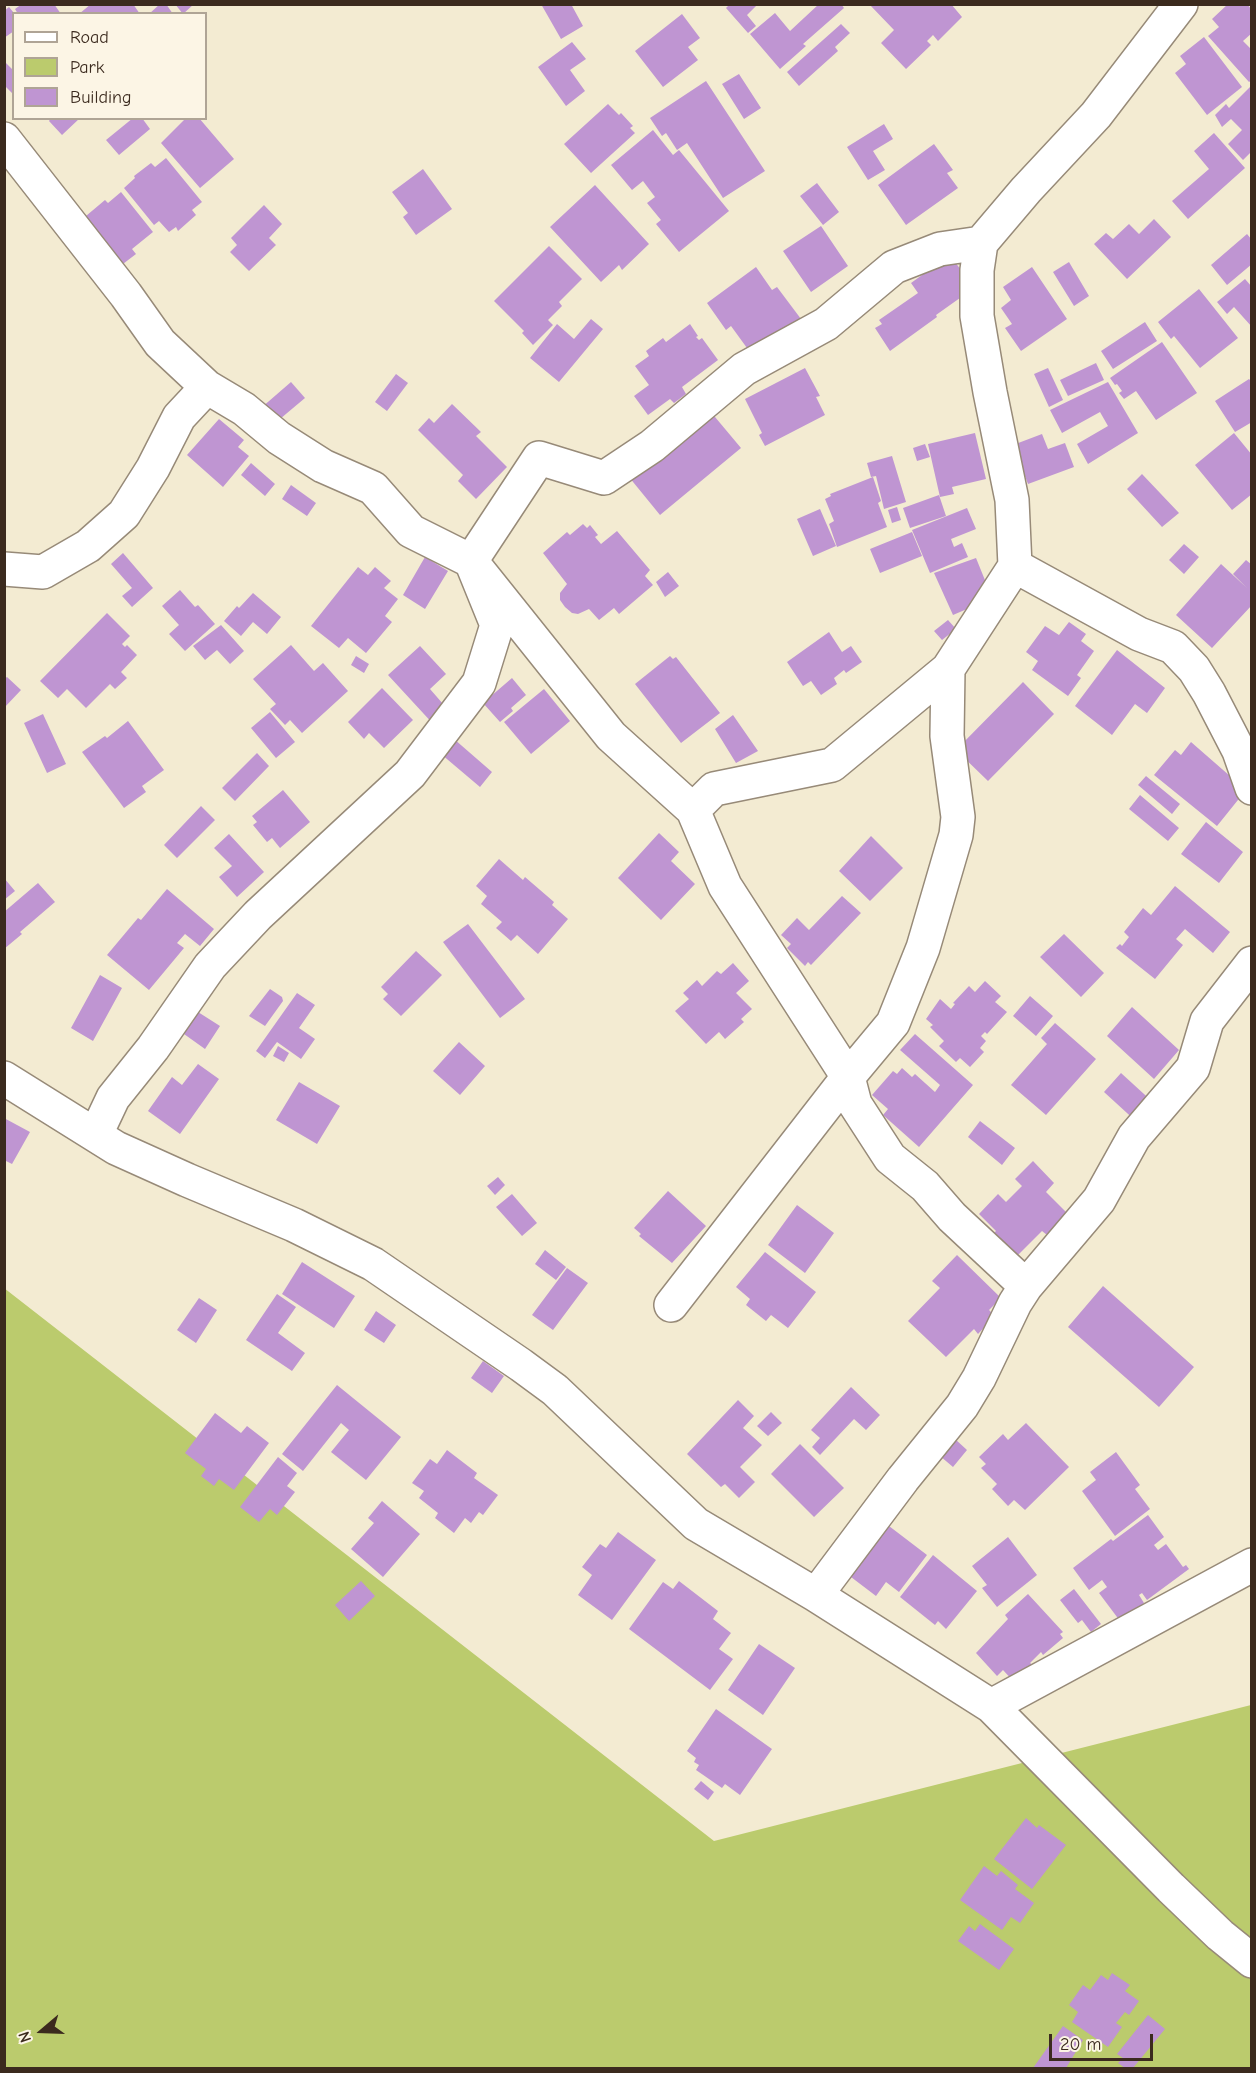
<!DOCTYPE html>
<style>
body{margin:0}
#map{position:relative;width:1256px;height:2073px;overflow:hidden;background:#f3ebd2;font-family:"Comic Neue",sans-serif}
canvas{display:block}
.frame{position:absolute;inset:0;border:6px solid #3b2a1e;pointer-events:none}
.legend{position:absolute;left:12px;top:12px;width:195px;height:108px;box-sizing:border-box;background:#fcf5e5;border:2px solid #afa495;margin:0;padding:8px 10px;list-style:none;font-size:18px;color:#3b2a1e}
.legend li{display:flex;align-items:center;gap:12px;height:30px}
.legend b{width:30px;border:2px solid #afa495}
.north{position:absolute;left:12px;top:2001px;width:60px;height:60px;-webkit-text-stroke:4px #fcf5e5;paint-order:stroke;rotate:251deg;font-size:16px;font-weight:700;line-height:24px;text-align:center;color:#3b2a1e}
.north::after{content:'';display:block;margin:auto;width:21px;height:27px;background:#3b2a1e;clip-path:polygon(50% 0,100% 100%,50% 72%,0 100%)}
.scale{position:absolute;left:1049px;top:2034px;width:104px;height:27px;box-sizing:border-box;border:3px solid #3b2a1e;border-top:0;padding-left:8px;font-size:18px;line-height:21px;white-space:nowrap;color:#3b2a1e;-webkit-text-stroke:4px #fcf5e5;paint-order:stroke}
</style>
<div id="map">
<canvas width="1256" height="2073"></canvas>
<div class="frame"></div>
<ul class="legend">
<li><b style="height:8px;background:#fff"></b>Road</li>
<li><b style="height:16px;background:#bbcb6d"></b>Park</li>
<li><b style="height:16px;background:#bf95d2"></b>Building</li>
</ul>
<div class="north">N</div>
<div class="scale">20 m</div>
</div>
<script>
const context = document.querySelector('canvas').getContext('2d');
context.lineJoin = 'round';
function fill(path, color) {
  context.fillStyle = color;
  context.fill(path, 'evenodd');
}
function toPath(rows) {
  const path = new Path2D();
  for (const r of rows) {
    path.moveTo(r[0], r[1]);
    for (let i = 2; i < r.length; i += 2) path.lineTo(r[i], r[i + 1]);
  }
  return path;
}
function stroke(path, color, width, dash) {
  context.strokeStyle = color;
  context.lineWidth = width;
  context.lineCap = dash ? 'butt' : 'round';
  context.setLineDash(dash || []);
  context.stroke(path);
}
fill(toPath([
 [4,1288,714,1841,1251,1705,1251,2068,5,2068]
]), '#bbcb6d');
fill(toPath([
 [22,4,54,4,61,14,18,14,15,9],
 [91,4,133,4,140,14,79,14],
 [160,4,166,4,173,14,149,14],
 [175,4,194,4,183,14],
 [541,4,571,4,583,26,561,39],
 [730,4,758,4,747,15,756,26,748,33,726,8],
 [819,4,841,4,844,8,803,44,806,46,780,69,750,34,775,13,790,31],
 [869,4,951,4,962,17,938,41,933,35,927,41,931,45,906,69,881,43,894,30],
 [1228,4,1247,4,1252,10,1252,33,1243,41,1252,50,1252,80,1249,82,1208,36,1219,27,1212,19],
 [9,7,14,13,14,31,4,38,4,11],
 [682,14,700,38,688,47,698,60,663,87,635,51],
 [841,24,850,33,835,47,838,51,799,86,787,72],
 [1204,37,1242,87,1207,115,1175,73,1186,64,1180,56],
 [572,42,586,59,570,70,585,91,566,106,538,67],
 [4,61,14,71,14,95,4,85],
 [739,74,761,108,744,119,722,84],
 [706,81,765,171,723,198,687,143,677,150,666,133,662,136,650,118],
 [1252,85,1252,151,1243,160,1228,144,1242,130,1231,119,1222,127,1215,115,1226,104,1229,108],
 [608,104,619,115,621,113,633,126,630,128,635,133,591,173,564,144],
 [51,118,80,118,62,135,49,121],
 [133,118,142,118,150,129,119,155,106,140],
 [186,118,199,118,234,159,200,188,161,143],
 [884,124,893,139,873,151,885,170,868,180,847,147],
 [653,130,673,155,679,150,729,211,679,252,656,224,661,220,647,203,655,197,643,181,632,190,611,165],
 [1214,133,1245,168,1188,219,1172,201,1209,169,1194,151],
 [934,144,953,170,947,173,958,188,906,225,878,185],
 [166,158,202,202,192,210,196,215,178,231,176,227,169,232,159,221,154,225,124,188,135,178,134,176,151,163,155,167],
 [423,169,452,209,416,235,403,217,408,213,392,192],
 [817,183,839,212,823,225,800,196],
 [595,185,649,244,622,270,619,265,601,282,550,227],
 [121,192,153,232,132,249,136,254,119,267,80,221,105,200,108,203],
 [264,205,282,224,269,238,276,245,249,271,230,252,237,245,231,238],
 [1154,219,1171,237,1127,279,1094,244,1106,233,1113,239,1129,224,1139,234],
 [821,226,848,266,811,292,783,251],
 [1247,234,1252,240,1252,264,1227,285,1211,265],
 [549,246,582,279,559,302,562,306,548,320,553,325,533,345,522,333,524,331,494,301],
 [950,255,974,288,936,315,937,317,890,351,875,328,882,324,879,320,918,293,911,283],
 [1069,262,1089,296,1074,306,1053,272],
 [756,267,772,290,777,287,804,323,755,359,731,326,726,330,707,303],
 [1032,267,1067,319,1021,351,1005,328,1012,324,1001,308,1011,300,1003,287],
 [1245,279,1252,287,1252,327,1234,307,1227,314,1217,302],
 [1199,289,1238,338,1200,368,1174,336,1171,339,1158,322],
 [591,319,603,329,559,382,530,358,557,324,574,339],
 [1145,322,1157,341,1113,369,1101,351],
 [690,324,698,336,696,337,699,340,702,338,718,360,682,387,686,394,674,403,670,399,648,415,634,396,649,385,635,366,649,356,646,351,663,338,666,342],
 [1162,342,1197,393,1156,420,1136,391,1124,399,1119,393,1122,391,1117,384,1115,385,1110,378],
 [1096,363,1104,380,1068,396,1060,380],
 [805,368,820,396,816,397,825,415,765,446,759,435,762,433,745,399],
 [1048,368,1063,400,1049,407,1034,374],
 [396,374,408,383,387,411,375,402],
 [1249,379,1252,382,1252,422,1235,432,1215,401],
 [291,382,305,398,274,424,261,408],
 [1108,382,1138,433,1088,464,1077,444,1108,426,1100,412,1062,433,1050,410],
 [452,404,481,432,476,436,507,467,476,499,458,481,463,475,418,430,429,418,434,423],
 [710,411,741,448,660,515,629,477],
 [219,419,244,440,238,447,249,456,223,487,187,455],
 [975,433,986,479,952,487,954,494,940,497,928,444],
 [1234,433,1252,455,1252,494,1232,510,1195,465],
 [1042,434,1048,449,1065,443,1074,467,1028,484,1013,445],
 [925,444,930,457,917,461,913,448],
 [892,456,906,502,884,509,876,476,871,477,867,463],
 [251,463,275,484,265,496,241,475],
 [1142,474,1179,513,1162,527,1127,489],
 [873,477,881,501,878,503,887,527,837,547,829,524,834,521,825,499,831,496,830,494],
 [291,485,316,503,307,516,282,499],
 [939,495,946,516,910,528,903,508],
 [897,507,901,520,892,523,888,510],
 [967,508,976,529,951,539,954,547,962,543,968,557,930,573,912,530],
 [820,509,836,546,813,556,797,519],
 [583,524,587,528,590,525,598,535,595,537,601,544,617,531,650,570,645,576,653,585,619,614,614,608,599,620,589,609,578,614,572,613,565,607,560,600,560,593,567,584,543,553,567,532,570,535],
 [912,532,922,556,880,573,870,549],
 [1184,544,1199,557,1184,574,1169,560],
 [123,553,153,588,132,607,122,596,132,588,111,564],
 [425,557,448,571,425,609,403,595],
 [976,558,991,595,974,606,953,615,934,573],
 [1246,560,1252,565,1252,605,1212,648,1176,615,1221,564,1247,588,1233,574],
 [358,567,368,575,375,567,391,581,384,588,398,599,385,616,392,622,366,653,348,638,339,648,311,626],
 [668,572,679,586,665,597,656,582],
 [180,590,195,607,198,605,215,624,185,651,169,634,179,625,162,606],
 [253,593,281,617,267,634,253,622,241,636,224,621,237,606,239,608],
 [107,613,130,636,122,644,125,647,127,645,137,655,121,672,127,678,115,689,110,684,86,708,67,689,58,698,40,681],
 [948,620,956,629,942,640,934,631],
 [1069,622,1086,634,1081,641,1094,651,1077,675,1081,678,1068,696,1032,670,1038,661,1026,652,1045,626,1059,635],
 [221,625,244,651,230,664,217,650,205,660,193,646],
 [829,632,842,652,851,646,862,662,846,673,844,670,834,678,837,684,821,695,811,681,803,686,787,662],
 [291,645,314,671,323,663,348,691,302,733,290,720,285,725,270,709,276,704,253,679],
 [420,646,446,674,430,689,450,712,435,726,388,675],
 [1117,650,1165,688,1147,713,1135,704,1112,735,1075,706],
 [356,656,369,664,364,673,351,665],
 [670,656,673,659,676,657,720,713,681,743,635,684],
 [7,677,21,690,4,708,4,679],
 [512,678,526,695,511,708,513,711,500,722,483,703],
 [1023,682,1054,714,988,781,956,750],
 [382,688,413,720,384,748,369,733,364,739,348,722],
 [544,689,570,721,531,754,504,722],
 [270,712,295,742,276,758,251,728],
 [43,714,66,764,47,773,24,723],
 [733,715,758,751,736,763,715,729],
 [128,721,164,770,142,786,146,792,124,808,82,752,105,736,107,738],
 [454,739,492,772,480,787,441,754],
 [1191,742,1246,790,1217,826,1154,775,1175,750,1181,755],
 [257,753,269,766,235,801,222,788],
 [1146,776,1180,804,1172,814,1138,785],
 [283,790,310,822,280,848,272,838,267,842,253,825,257,822,252,816],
 [1140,795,1179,828,1168,841,1129,809],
 [201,806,215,820,177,858,164,845],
 [1206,822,1243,852,1219,883,1181,854],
 [659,833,679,852,671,861,695,884,661,920,618,878],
 [229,834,264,872,237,897,219,877,232,866,214,848],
 [871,836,903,868,870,901,839,871],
 [499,859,523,880,525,877,554,902,552,905,568,919,538,954,517,935,511,941,496,928,502,922,481,904,487,896,476,886],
 [4,878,15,891,4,900],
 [38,883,55,902,20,932,22,934,4,949,4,912],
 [1175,886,1230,932,1213,953,1185,929,1176,939,1183,945,1155,979,1116,948,1120,944,1122,946,1129,937,1124,932,1143,908,1151,915],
 [167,889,214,929,200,946,185,934,177,943,184,948,149,990,107,955,138,918,141,920],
 [842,896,861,913,811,965,808,962,805,966,787,948,791,944,781,935,797,918,809,930],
 [468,924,525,999,500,1018,443,942],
 [1064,934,1104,973,1081,997,1040,957],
 [416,951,442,975,401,1016,383,999,388,994,381,987],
 [733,963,749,981,736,993,752,1009,741,1019,744,1022,725,1039,719,1032,706,1044,675,1011,689,999,683,993,697,980,702,986,717,971,721,974],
 [100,975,122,988,93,1041,71,1028],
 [985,981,1001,996,995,1002,1007,1012,987,1034,985,1032,981,1036,986,1041,980,1048,984,1052,970,1067,960,1058,956,1062,939,1046,944,1041,930,1027,933,1025,926,1019,940,999,951,1009,955,1004,953,1003,969,986,975,992],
 [270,989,282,997,283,1001,265,1026,249,1016],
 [297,993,315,1005,299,1028,315,1039,301,1059,277,1042,265,1058,256,1051],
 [1030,996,1053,1016,1036,1036,1013,1016],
 [1132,1007,1179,1050,1154,1079,1107,1036],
 [198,1012,220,1026,205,1049,184,1034],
 [1055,1023,1096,1059,1046,1115,1011,1085,1047,1044,1041,1038],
 [915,1034,973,1085,919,1147,883,1115,888,1109,872,1095,893,1071,897,1074,902,1068,912,1077,915,1074,935,1092,940,1085,900,1050],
 [459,1042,485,1066,460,1095,433,1071],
 [278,1046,289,1053,284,1062,273,1056],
 [198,1064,219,1079,180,1134,148,1111,172,1077,182,1085],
 [1121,1073,1156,1105,1139,1124,1104,1092],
 [299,1082,340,1106,317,1144,276,1120],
 [4,1118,30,1132,12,1164,4,1160],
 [980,1121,1015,1148,1002,1165,968,1137],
 [1033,1161,1054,1183,1046,1192,1068,1214,1047,1235,1042,1231,1013,1260,990,1237,996,1231,979,1214,998,1194,1006,1202,1022,1186,1015,1179],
 [498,1177,505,1185,495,1195,487,1186],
 [668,1191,706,1226,672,1263,639,1236,641,1234,634,1228],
 [512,1194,537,1223,522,1236,496,1207],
 [797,1205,834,1233,805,1273,768,1245],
 [545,1250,566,1267,556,1280,535,1264],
 [765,1252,816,1292,788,1328,771,1315,766,1321,746,1305,750,1299,736,1287],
 [957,1255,1001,1298,989,1310,995,1316,978,1334,974,1329,946,1357,908,1321,940,1288,932,1281],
 [302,1262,355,1296,334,1328,282,1294],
 [567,1268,588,1283,553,1330,532,1315],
 [1103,1286,1194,1367,1159,1407,1068,1327],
 [277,1294,296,1307,278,1333,305,1353,292,1371,246,1340],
 [199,1298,217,1310,196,1343,177,1330],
 [376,1311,396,1325,384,1343,364,1330],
 [483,1361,504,1376,492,1393,471,1378],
 [337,1385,401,1437,366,1480,331,1452,349,1430,341,1423,303,1471,282,1454],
 [851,1387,880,1415,866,1430,854,1419,820,1455,812,1447,820,1438,811,1430],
 [738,1400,754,1416,743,1428,762,1445,740,1467,755,1482,739,1498,725,1484,721,1487,687,1454],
 [771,1412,782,1423,768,1436,757,1426],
 [215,1413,241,1433,247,1426,269,1443,234,1490,219,1479,214,1486,201,1476,206,1469,185,1453],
 [1026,1423,1069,1467,1025,1510,1014,1500,1008,1506,992,1489,997,1484,981,1468,986,1464,979,1457,1003,1434,1008,1440],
 [955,1439,967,1450,953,1467,940,1456],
 [800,1444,844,1488,814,1517,771,1474],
 [447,1450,477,1473,474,1478,498,1495,483,1515,479,1512,471,1523,465,1518,454,1533,435,1518,438,1513,419,1498,424,1491,412,1483,430,1459,437,1464],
 [1116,1452,1140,1485,1135,1489,1150,1509,1115,1536,1082,1491,1096,1480,1090,1472],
 [278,1457,297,1473,287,1486,295,1492,277,1515,270,1509,259,1522,240,1507],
 [382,1501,420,1534,383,1577,351,1549,374,1523,368,1518],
 [1148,1515,1164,1537,1154,1545,1158,1550,1166,1544,1183,1567,1186,1565,1189,1569,1147,1600,1142,1593,1139,1595,1144,1603,1120,1621,1099,1593,1107,1587,1102,1580,1089,1590,1073,1568,1111,1539,1113,1541],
 [889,1526,927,1555,899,1592,886,1582,876,1596,851,1577],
 [618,1532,656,1560,612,1620,578,1595,592,1575,582,1567,600,1544,606,1548],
 [1008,1537,1037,1575,997,1607,982,1588,987,1585,972,1566],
 [933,1555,977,1591,946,1629,938,1621,935,1625,900,1597],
 [361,1581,375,1596,349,1621,335,1605],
 [679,1581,718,1611,713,1619,731,1633,719,1649,733,1659,710,1690,629,1629,663,1582,673,1589],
 [1074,1589,1101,1624,1091,1632,1082,1620,1078,1623,1060,1600],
 [1028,1594,1063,1632,1060,1634,1063,1638,1043,1655,1041,1652,1030,1663,1033,1665,1015,1683,1003,1670,997,1676,976,1653,1008,1619,1005,1615],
 [759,1644,795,1668,763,1715,728,1690],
 [716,1709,772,1749,740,1795,725,1784,722,1788,696,1770,699,1765,694,1762,696,1758,687,1751],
 [701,1781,714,1792,708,1800,694,1789],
 [1026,1818,1037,1828,1039,1825,1066,1845,1032,1889,994,1859],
 [984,1866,997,1876,1001,1871,1018,1885,1015,1889,1034,1903,1020,1923,1011,1917,1002,1930,960,1900],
 [980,1924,1014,1949,999,1970,958,1941,969,1926,975,1931],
 [1112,1973,1130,1985,1125,1991,1139,2001,1129,2015,1125,2012,1116,2023,1122,2027,1108,2047,1072,2022,1078,2012,1069,2005,1083,1985,1090,1990,1101,1975,1108,1980],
 [1148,2015,1165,2029,1133,2068,1125,2068,1118,2063,1123,2058,1117,2054],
 [1063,2026,1083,2040,1066,2068,1033,2068]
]), '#bf95d2');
const minor = toPath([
 [4,139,126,295,160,343,207,387,244,409,279,438,323,466,373,488,411,531,471,561,611,736,693,810,725,886,848,1077,855,1104,890,1158,925,1186,952,1217,1026,1286],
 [1015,566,1139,634,1173,647,1194,669,1209,693,1239,751,1252,788],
 [4,569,43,572,88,546,124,514,153,468,179,417,207,387],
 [693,810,714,789,832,765,948,669],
 [4,1078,116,1148,187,1180,294,1225,373,1264,521,1365,555,1390,696,1524,816,1595,991,1706,1171,1888,1220,1935,1252,1961],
 [96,1134,113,1098,153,1048,210,966,258,915,410,774,479,683,497,625,471,561,539,458,604,478,652,446,744,369,826,324,894,267,940,249,981,243],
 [671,1305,848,1077,893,1023,923,948,956,835,958,817,947,736,948,669,1015,566,1012,500,990,392,977,316,977,270,981,243,1026,190,1096,115,1181,4],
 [816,1595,903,1479,962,1406,979,1378,1015,1303,1026,1286,1099,1200,1134,1137,1193,1068,1207,1021,1252,963],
 [991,1706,1252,1565]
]);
stroke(minor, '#978a78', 36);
stroke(minor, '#fff', 33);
</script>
